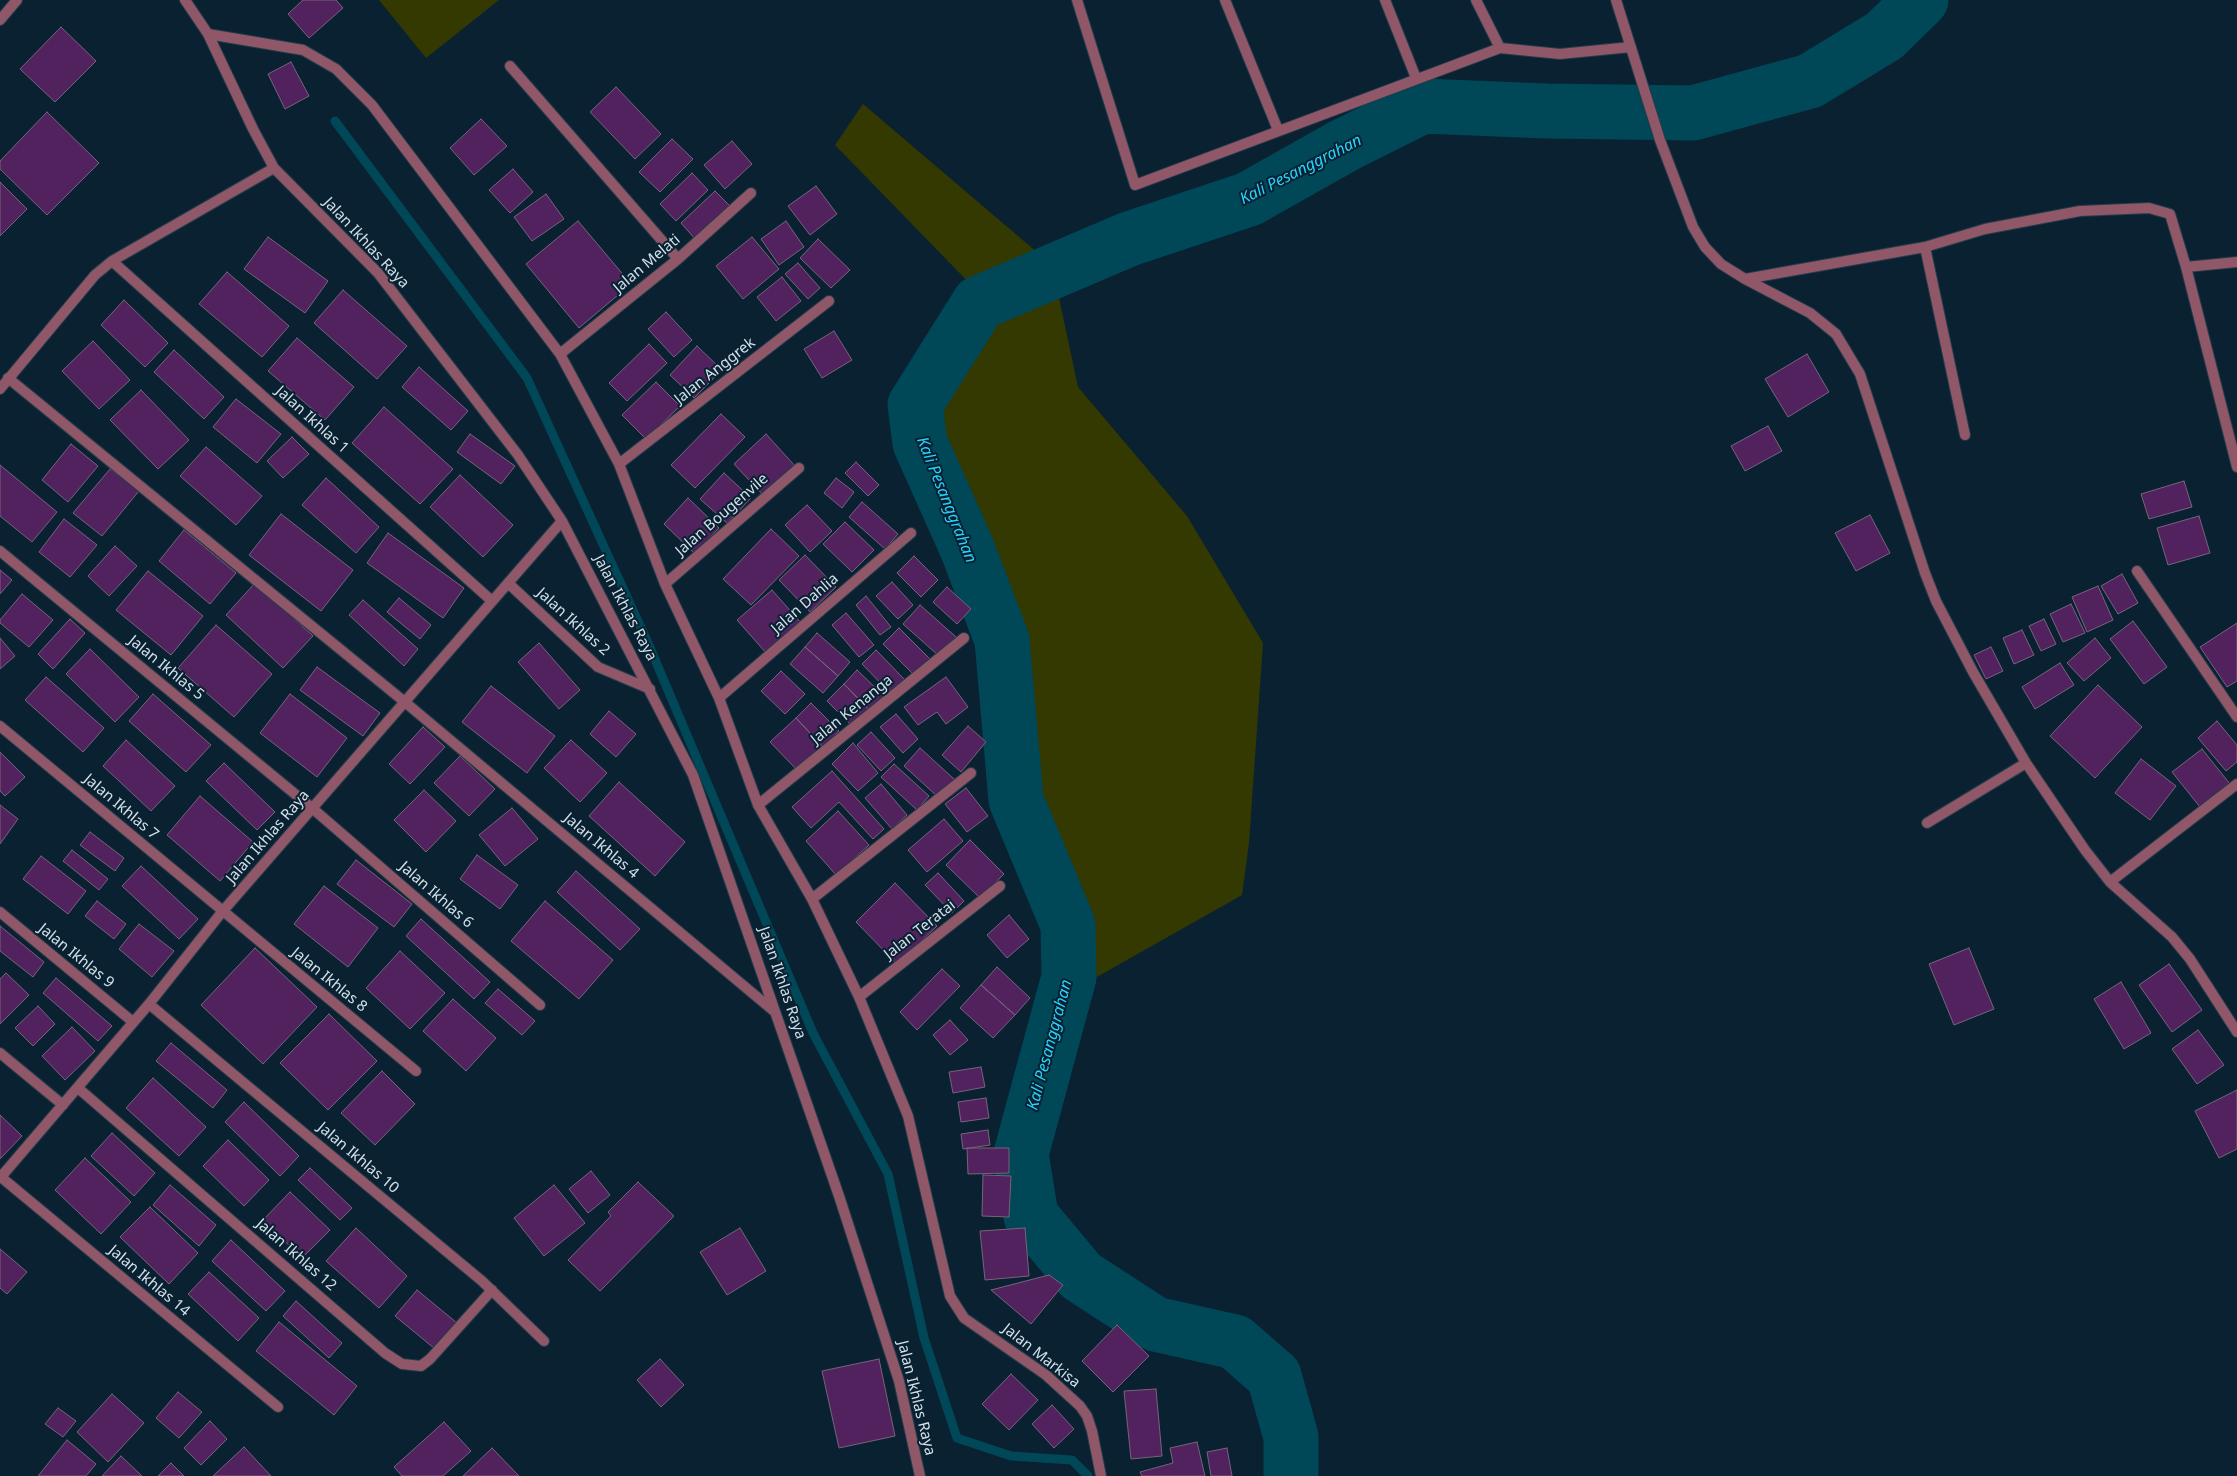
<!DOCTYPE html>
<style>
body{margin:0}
canvas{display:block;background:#092130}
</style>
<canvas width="2237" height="1476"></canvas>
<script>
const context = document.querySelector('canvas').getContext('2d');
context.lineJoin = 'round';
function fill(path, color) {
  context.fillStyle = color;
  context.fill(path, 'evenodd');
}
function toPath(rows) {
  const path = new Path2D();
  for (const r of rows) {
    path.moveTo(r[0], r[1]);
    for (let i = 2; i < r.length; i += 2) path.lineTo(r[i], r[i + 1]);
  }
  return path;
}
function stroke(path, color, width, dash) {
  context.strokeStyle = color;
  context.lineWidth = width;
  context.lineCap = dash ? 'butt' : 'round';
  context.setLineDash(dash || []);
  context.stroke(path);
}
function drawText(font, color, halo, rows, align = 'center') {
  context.font = font + ' "Noto Sans",sans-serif';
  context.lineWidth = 4;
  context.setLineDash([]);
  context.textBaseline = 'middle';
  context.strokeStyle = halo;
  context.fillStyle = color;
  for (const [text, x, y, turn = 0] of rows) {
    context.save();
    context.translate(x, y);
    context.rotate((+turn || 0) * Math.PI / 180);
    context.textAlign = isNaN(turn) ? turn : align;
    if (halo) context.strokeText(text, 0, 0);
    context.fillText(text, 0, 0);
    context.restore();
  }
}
fill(toPath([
 [379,0,499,0,426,58],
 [863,104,1052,265,1078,387,1187,516,1263,643,1249,843,1242,895,1065,995,1078,919,1015,819,1002,726,990,604,929,459,922,363,979,293,835,145]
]), '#333900');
stroke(toPath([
 [335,121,527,378,648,643,813,1033,888,1174,924,1338,957,1438,1011,1456,1072,1460,1088,1476]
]), '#004757', 9);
stroke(toPath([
 [1291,1476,1291,1437,1274,1376,1235,1342,1155,1324,1081,1276,1031,1216,1021,1154,1069,977,1068,925,1016,800,1002,640,967,548,920,443,915,405,979,303,1129,239,1249,199,1343,146,1423,106,1546,111,1693,113,1810,81,1884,36,1921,0]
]), '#004757', 55);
const building = toPath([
 [303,0,336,0,343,8,309,38,288,14,303,0],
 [61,27,96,61,55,102,20,69,61,27],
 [291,62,309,96,285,109,268,74,291,62],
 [616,87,661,134,635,159,590,112,616,87],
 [47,112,99,163,47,215,0,169,0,161,47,112],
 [481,119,507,146,474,175,450,148,481,119],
 [672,139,693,159,660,192,639,172,672,139],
 [732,141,752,164,725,189,704,165,732,141],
 [513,169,533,192,510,213,489,190,513,169],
 [692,173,708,190,676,221,660,204,692,173],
 [0,182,27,209,0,236,0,182],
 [816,186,837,214,810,235,788,206,816,186],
 [715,191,731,207,696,240,681,223,715,191],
 [546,194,564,219,532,241,514,217,546,194],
 [578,221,631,284,579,328,526,264,578,221],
 [786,221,804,247,779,265,761,239,786,221],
 [268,237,328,281,305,313,244,269,268,237],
 [752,237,779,269,743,299,716,266,752,237],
 [818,239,850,270,831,288,800,258,818,239],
 [798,263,820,288,808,299,785,274,798,263],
 [227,272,289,326,262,357,199,304,227,272],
 [782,277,801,301,776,321,757,297,782,277],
 [343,290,407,346,377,379,314,323,343,290],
 [124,300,168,343,145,367,101,325,124,300],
 [666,312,692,340,674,357,648,329,666,312],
 [834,331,852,360,822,378,804,349,834,331],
 [297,338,354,387,325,420,268,371,297,338],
 [93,341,130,380,99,409,62,371,93,341],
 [649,344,667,363,627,401,609,383,649,344],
 [697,346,722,370,694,398,670,375,697,346],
 [174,350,224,397,204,419,154,372,174,350],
 [1807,354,1829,392,1788,417,1765,379,1807,354],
 [419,367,468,411,451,430,402,387,419,367],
 [656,382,680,406,646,439,622,415,656,382],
 [141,390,189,440,158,469,110,420,141,390],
 [236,399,281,434,257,463,213,427,236,399],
 [384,407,453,469,420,504,352,443,384,407],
 [721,414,745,437,695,488,671,465,721,414],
 [1768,426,1782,451,1745,471,1731,446,1768,426],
 [470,434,515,466,501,484,457,452,470,434],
 [766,434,795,466,763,495,734,464,766,434],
 [292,437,309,454,283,478,267,461,292,437],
 [71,444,98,466,68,502,42,480,71,444],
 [206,447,262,496,236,525,180,476,206,447],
 [856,462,879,485,868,496,845,473,856,462],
 [0,465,57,512,32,542,0,516,0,465],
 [110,469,139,491,102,536,73,513,110,469],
 [724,473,751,498,727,523,700,499,724,473],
 [460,475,513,525,483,557,430,507,460,475],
 [326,478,379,527,356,553,302,505,326,478],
 [836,478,854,492,842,508,824,493,836,478],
 [2184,481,2192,507,2149,519,2141,494,2184,481],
 [688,498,719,528,695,554,664,524,688,498],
 [862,502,898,534,885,549,849,517,862,502],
 [807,505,832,531,810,552,785,525,807,505],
 [281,514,353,570,321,611,249,555,281,514],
 [1870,515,1890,553,1856,571,1835,533,1870,515],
 [2199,516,2210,553,2168,565,2157,528,2199,516],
 [64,519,97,545,70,577,39,552,64,519],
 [845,522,874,550,852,572,823,544,845,522],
 [771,529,799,556,751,605,723,579,771,529],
 [184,530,236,573,210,604,159,561,184,530],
 [388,533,464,588,443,618,367,563,388,533],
 [115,546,137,566,109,596,88,576,115,546],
 [805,555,836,587,810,612,779,580,805,555],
 [914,556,938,580,921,597,897,573,914,556],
 [0,570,12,580,0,594,0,570],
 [148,571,203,616,171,655,116,610,148,571],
 [2122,574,2138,603,2118,614,2101,586,2122,574],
 [892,582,913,605,898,619,876,596,892,582],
 [255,583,313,636,283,668,226,615,255,583],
 [2098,586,2113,620,2087,632,2072,597,2098,586],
 [947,587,971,609,957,624,933,602,947,587],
 [772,590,802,624,767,654,737,620,772,590],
 [22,594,53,620,29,647,0,623,0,620,22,594],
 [866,596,891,627,880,635,856,605,866,596],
 [399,598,431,625,420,639,387,612,399,598],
 [363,600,418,649,404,666,349,615,363,600],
 [2071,604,2085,633,2063,642,2050,614,2071,604],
 [920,605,956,637,939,656,903,624,920,605],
 [846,613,874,645,859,657,832,625,846,613],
 [70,619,85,633,53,669,38,654,70,619],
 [2044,619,2056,644,2041,651,2029,626,2044,619],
 [2133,621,2167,667,2144,684,2110,639,2133,621],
 [2237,623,2237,681,2227,687,2200,647,2237,623],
 [216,625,272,674,234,717,178,668,216,625],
 [899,628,931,660,915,676,883,644,899,628],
 [2022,630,2034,655,2014,664,2003,638,2022,630],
 [817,633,850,662,838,676,805,647,817,633],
 [0,638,15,656,0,669,0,638],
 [2095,638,2111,658,2084,681,2067,663,2095,638],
 [539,643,580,690,559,709,518,662,539,643],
 [805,647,838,676,823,693,790,664,805,647],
 [1991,647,2003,671,1986,679,1974,655,1991,647],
 [90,649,139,697,115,722,66,674,90,649],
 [876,650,906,681,892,695,862,664,876,650],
 [2060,663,2074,685,2035,709,2022,687,2060,663],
 [317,667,380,713,363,736,300,690,317,667],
 [857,670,884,696,870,711,844,684,857,670],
 [781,671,805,694,785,714,761,691,781,671],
 [46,677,104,728,83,752,25,700,46,677],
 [946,677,968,707,946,724,937,712,918,725,904,707,946,677],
 [844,684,870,711,854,728,827,701,844,684],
 [2098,685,2142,727,2095,778,2050,736,2098,685],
 [491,686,555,736,527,773,462,722,491,686],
 [153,694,211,745,186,772,129,721,153,694],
 [290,694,347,738,317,777,260,733,290,694],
 [811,703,839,731,823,747,796,718,811,703],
 [609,711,636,734,616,757,590,734,609,711],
 [896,714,918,739,903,753,880,727,896,714],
 [796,718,823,747,798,771,770,742,796,718],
 [2217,721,2237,745,2237,762,2226,771,2198,738,2217,721],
 [968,726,986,742,961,772,942,755,968,726],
 [423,727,445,747,410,784,389,764,423,727],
 [871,732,895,758,881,771,857,745,871,732],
 [126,740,175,786,151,811,103,766,126,740],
 [571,740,607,773,580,802,544,768,571,740],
 [853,743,878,773,858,791,832,764,853,743],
 [920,748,954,779,938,797,904,766,920,748],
 [2202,749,2230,784,2200,807,2172,772,2202,749],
 [0,752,25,777,5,796,0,791,0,752],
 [460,756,495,789,469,816,434,783,460,756],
 [2141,759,2176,786,2150,820,2115,793,2141,759],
 [224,763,275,812,257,830,206,781,224,763],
 [894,764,929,796,917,810,881,777,894,764],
 [832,771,884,829,873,839,839,802,811,828,792,807,832,771],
 [619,782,685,842,655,876,589,816,619,782],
 [881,784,907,815,892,829,865,798,881,784],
 [966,788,988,816,967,832,945,804,966,788],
 [424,790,456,821,426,852,394,820,424,790],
 [200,796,253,842,220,881,167,835,200,796],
 [0,805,18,819,0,844,0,805],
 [512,808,538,839,505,866,479,835,512,808],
 [838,811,869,845,836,875,806,841,838,811],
 [944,819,963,841,927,872,908,850,944,819],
 [90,832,124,858,115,871,80,845,90,832],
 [970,840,1004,874,980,898,946,865,970,840],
 [72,850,108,879,99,890,63,861,72,850],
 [477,855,518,885,500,909,460,879,477,855],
 [41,856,86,891,68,914,23,879,41,856],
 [356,860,412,904,394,927,337,884,356,860],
 [141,866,198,919,179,939,122,886,141,866],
 [576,871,640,929,620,950,557,892,576,871],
 [938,873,964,901,952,913,925,885,938,873],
 [895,883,937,926,897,964,856,922,895,883],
 [324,886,378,928,348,967,294,924,324,886],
 [97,901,126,924,114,939,85,916,97,901],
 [545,901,613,960,579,999,511,941,545,901],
 [1009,915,1029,939,1007,958,987,935,1009,915],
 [421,919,490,982,474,999,406,936,421,919],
 [139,924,174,951,152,977,119,949,139,924],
 [0,926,44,962,33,977,0,951,0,926],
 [255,948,317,1007,263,1064,201,1005,255,948],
 [1969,948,1994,1009,1954,1025,1929,964,1969,948],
 [400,951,445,993,410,1029,366,988,400,951],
 [2169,964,2202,1010,2172,1032,2139,985,2169,964],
 [997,967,1030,998,1015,1015,981,985,997,967],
 [942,969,960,986,917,1030,900,1012,942,969],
 [6,973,29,995,0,1024,0,979,6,973],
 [56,978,112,1026,98,1041,43,993,56,978],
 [2121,982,2151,1033,2124,1049,2094,999,2121,982],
 [981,985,1015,1015,993,1038,960,1008,981,985],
 [498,989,535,1021,522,1035,485,1003,498,989],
 [453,999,496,1038,466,1071,423,1031,453,999],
 [38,1006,55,1024,33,1046,15,1028,38,1006],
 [329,1014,377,1061,328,1110,280,1063,329,1014],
 [950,1020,968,1040,950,1055,933,1035,950,1020],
 [72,1027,95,1051,65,1080,42,1056,72,1027],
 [2198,1030,2224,1065,2197,1084,2172,1049,2198,1030],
 [171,1043,227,1090,213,1108,156,1061,171,1043],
 [981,1067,985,1087,953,1093,949,1072,981,1067],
 [382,1071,415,1104,375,1145,341,1113,382,1071],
 [153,1078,206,1127,179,1156,126,1108,153,1078],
 [2237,1090,2237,1149,2219,1158,2195,1111,2237,1090],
 [986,1098,989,1118,961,1122,958,1102,986,1098],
 [244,1102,299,1156,280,1176,225,1122,244,1102],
 [0,1115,22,1136,0,1159,0,1115],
 [988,1130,990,1145,963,1149,961,1134,988,1130],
 [112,1133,155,1173,134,1196,91,1156,112,1133],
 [228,1140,269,1180,244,1206,203,1166,228,1140],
 [967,1148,1009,1148,1009,1173,968,1174,967,1148],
 [85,1158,131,1202,101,1234,55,1190,85,1158],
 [310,1168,352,1208,340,1220,298,1180,310,1168],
 [591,1171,610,1195,588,1213,569,1189,591,1171],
 [983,1175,1011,1176,1009,1217,982,1216,983,1175],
 [638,1182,674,1216,600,1291,568,1260,611,1216,608,1212,638,1182],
 [170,1185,216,1225,199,1246,153,1205,170,1185],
 [554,1185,585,1223,544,1256,514,1218,554,1185],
 [290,1192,330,1230,302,1258,263,1220,290,1192],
 [150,1207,198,1253,169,1284,120,1237,150,1207],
 [356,1228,407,1276,379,1308,326,1261,356,1228],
 [740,1228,766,1271,727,1295,700,1252,740,1228],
 [1025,1228,1029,1276,985,1280,980,1231,1025,1228],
 [231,1240,285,1291,266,1311,212,1261,231,1240],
 [0,1249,27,1272,7,1294,0,1288,0,1249],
 [209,1272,259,1318,238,1341,188,1294,209,1272],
 [1049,1275,1063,1285,1031,1324,991,1290,1049,1275],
 [417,1290,457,1323,435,1349,395,1316,417,1290],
 [296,1301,342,1343,329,1358,283,1316,296,1301],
 [279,1322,357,1386,334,1415,256,1351,279,1322],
 [1117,1325,1149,1356,1113,1392,1082,1361,1117,1325],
 [660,1359,684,1385,661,1407,637,1380,660,1359],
 [879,1359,895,1436,839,1448,822,1371,879,1359],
 [1011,1374,1038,1400,1009,1430,982,1404,1011,1374],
 [1156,1389,1162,1456,1131,1459,1124,1391,1156,1389],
 [178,1392,202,1412,179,1438,156,1418,178,1392],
 [112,1394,144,1423,108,1462,77,1432,112,1394],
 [1052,1405,1074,1429,1054,1448,1032,1424,1052,1405],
 [58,1408,76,1421,63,1437,45,1424,58,1408],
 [210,1421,227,1439,201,1465,184,1448,210,1421],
 [444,1422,471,1451,443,1476,402,1476,394,1467,444,1422],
 [67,1440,96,1464,86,1476,38,1476,67,1440],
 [1197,1442,1205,1476,1142,1476,1140,1472,1173,1463,1170,1448,1197,1442],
 [244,1447,271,1476,213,1476,244,1447],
 [492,1448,519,1476,463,1476,492,1448],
 [1227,1448,1232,1476,1211,1476,1207,1452,1227,1448],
 [121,1456,142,1476,102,1476,121,1456],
 [171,1463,184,1476,158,1476,171,1463]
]);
fill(building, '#51225e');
stroke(building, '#76647b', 1);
const street = toPath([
 [185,0,208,34,253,129,274,168,378,273,518,455,562,521,693,775,839,1196,899,1381,920,1476],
 [1077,0,1135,185,1500,48,1560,54,1631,47],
 [1225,0,1278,130],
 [1385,0,1416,78],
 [1476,0,1500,48],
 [1616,0,1660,140,1693,227,1705,247,1721,264,1745,279,1810,313,1836,334,1860,374,1925,573,1936,601,1973,672,2026,763,2085,850,2110,882,2172,937,2190,959,2237,1032],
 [0,20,17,0],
 [208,34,303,50,336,69,372,105,560,354,619,464,665,584,719,698,758,805,812,899,859,997,908,1116,950,1296,964,1318,1046,1375,1080,1406,1087,1416,1092,1431,1101,1476],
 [510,66,678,259],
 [1925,247,1965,435],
 [112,261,492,601],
 [2186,267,2237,262],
 [1745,279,1925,247,1985,229,2080,211,2149,208,2170,214,2186,267,2237,467],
 [560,354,678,259,751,193],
 [8,378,406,703,775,1012],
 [0,389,95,275,112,261,274,168],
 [619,464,829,301],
 [0,551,312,808,540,1005],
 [2137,571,2237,717],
 [508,583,598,667,650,689],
 [665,584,799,468],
 [719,698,911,533],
 [0,726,416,1071],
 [758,805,964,638],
 [1927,823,2026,763],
 [2110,882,2237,784],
 [812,899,971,773],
 [0,912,133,1022],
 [859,997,1000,886],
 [149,1004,482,1281,544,1341],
 [0,1053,63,1105],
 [78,1088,385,1353,402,1364,421,1366,430,1359,492,1290],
 [1,1177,278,1407],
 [0,1178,149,1004,222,912,562,521]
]);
stroke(street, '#253c4a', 12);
stroke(street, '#8f5768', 10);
drawText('15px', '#d2e0eb', '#092130', [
 ["Jalan Ikhlas Raya",366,243,47],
 ["Jalan Melati",647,264,-40],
 ["Jalan Anggrek",715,371,-38],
 ["Jalan Ikhlas 1",312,420,42],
 ["Jalan Bougenvile",722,515,-41],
 ["Jalan Dahlia",805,604,-41],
 ["Jalan Ikhlas Raya",625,608,62],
 ["Jalan Ikhlas 2",573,622,42],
 ["Jalan Ikhlas 5",166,668,39],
 ["Jalan Kenanga",852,710,-39],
 ["Jalan Ikhlas 7",121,807,40],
 ["Jalan Ikhlas Raya",268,837,-49],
 ["Jalan Ikhlas 4",601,846,40],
 ["Jalan Ikhlas 6",436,895,41],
 ["Jalan Teratai",920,930,-38],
 ["Jalan Ikhlas 9",76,956,39],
 ["Jalan Ikhlas 8",329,980,39],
 ["Jalan Ikhlas Raya",782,983,71],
 ["Jalan Ikhlas 10",358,1158,40],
 ["Jalan Ikhlas 12",296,1255,41],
 ["Jalan Ikhlas 14",149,1281,40],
 ["Jalan Markisa",1041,1356,38],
 ["Jalan Ikhlas Raya",916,1398,76]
]);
drawText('italic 16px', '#24d4fe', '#092130', [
 ["Kali Pesanggrahan",1301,170,-27],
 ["Kali Pesanggrahan",946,500,68],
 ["Kali Pesanggrahan",1050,1045,-75]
]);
</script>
